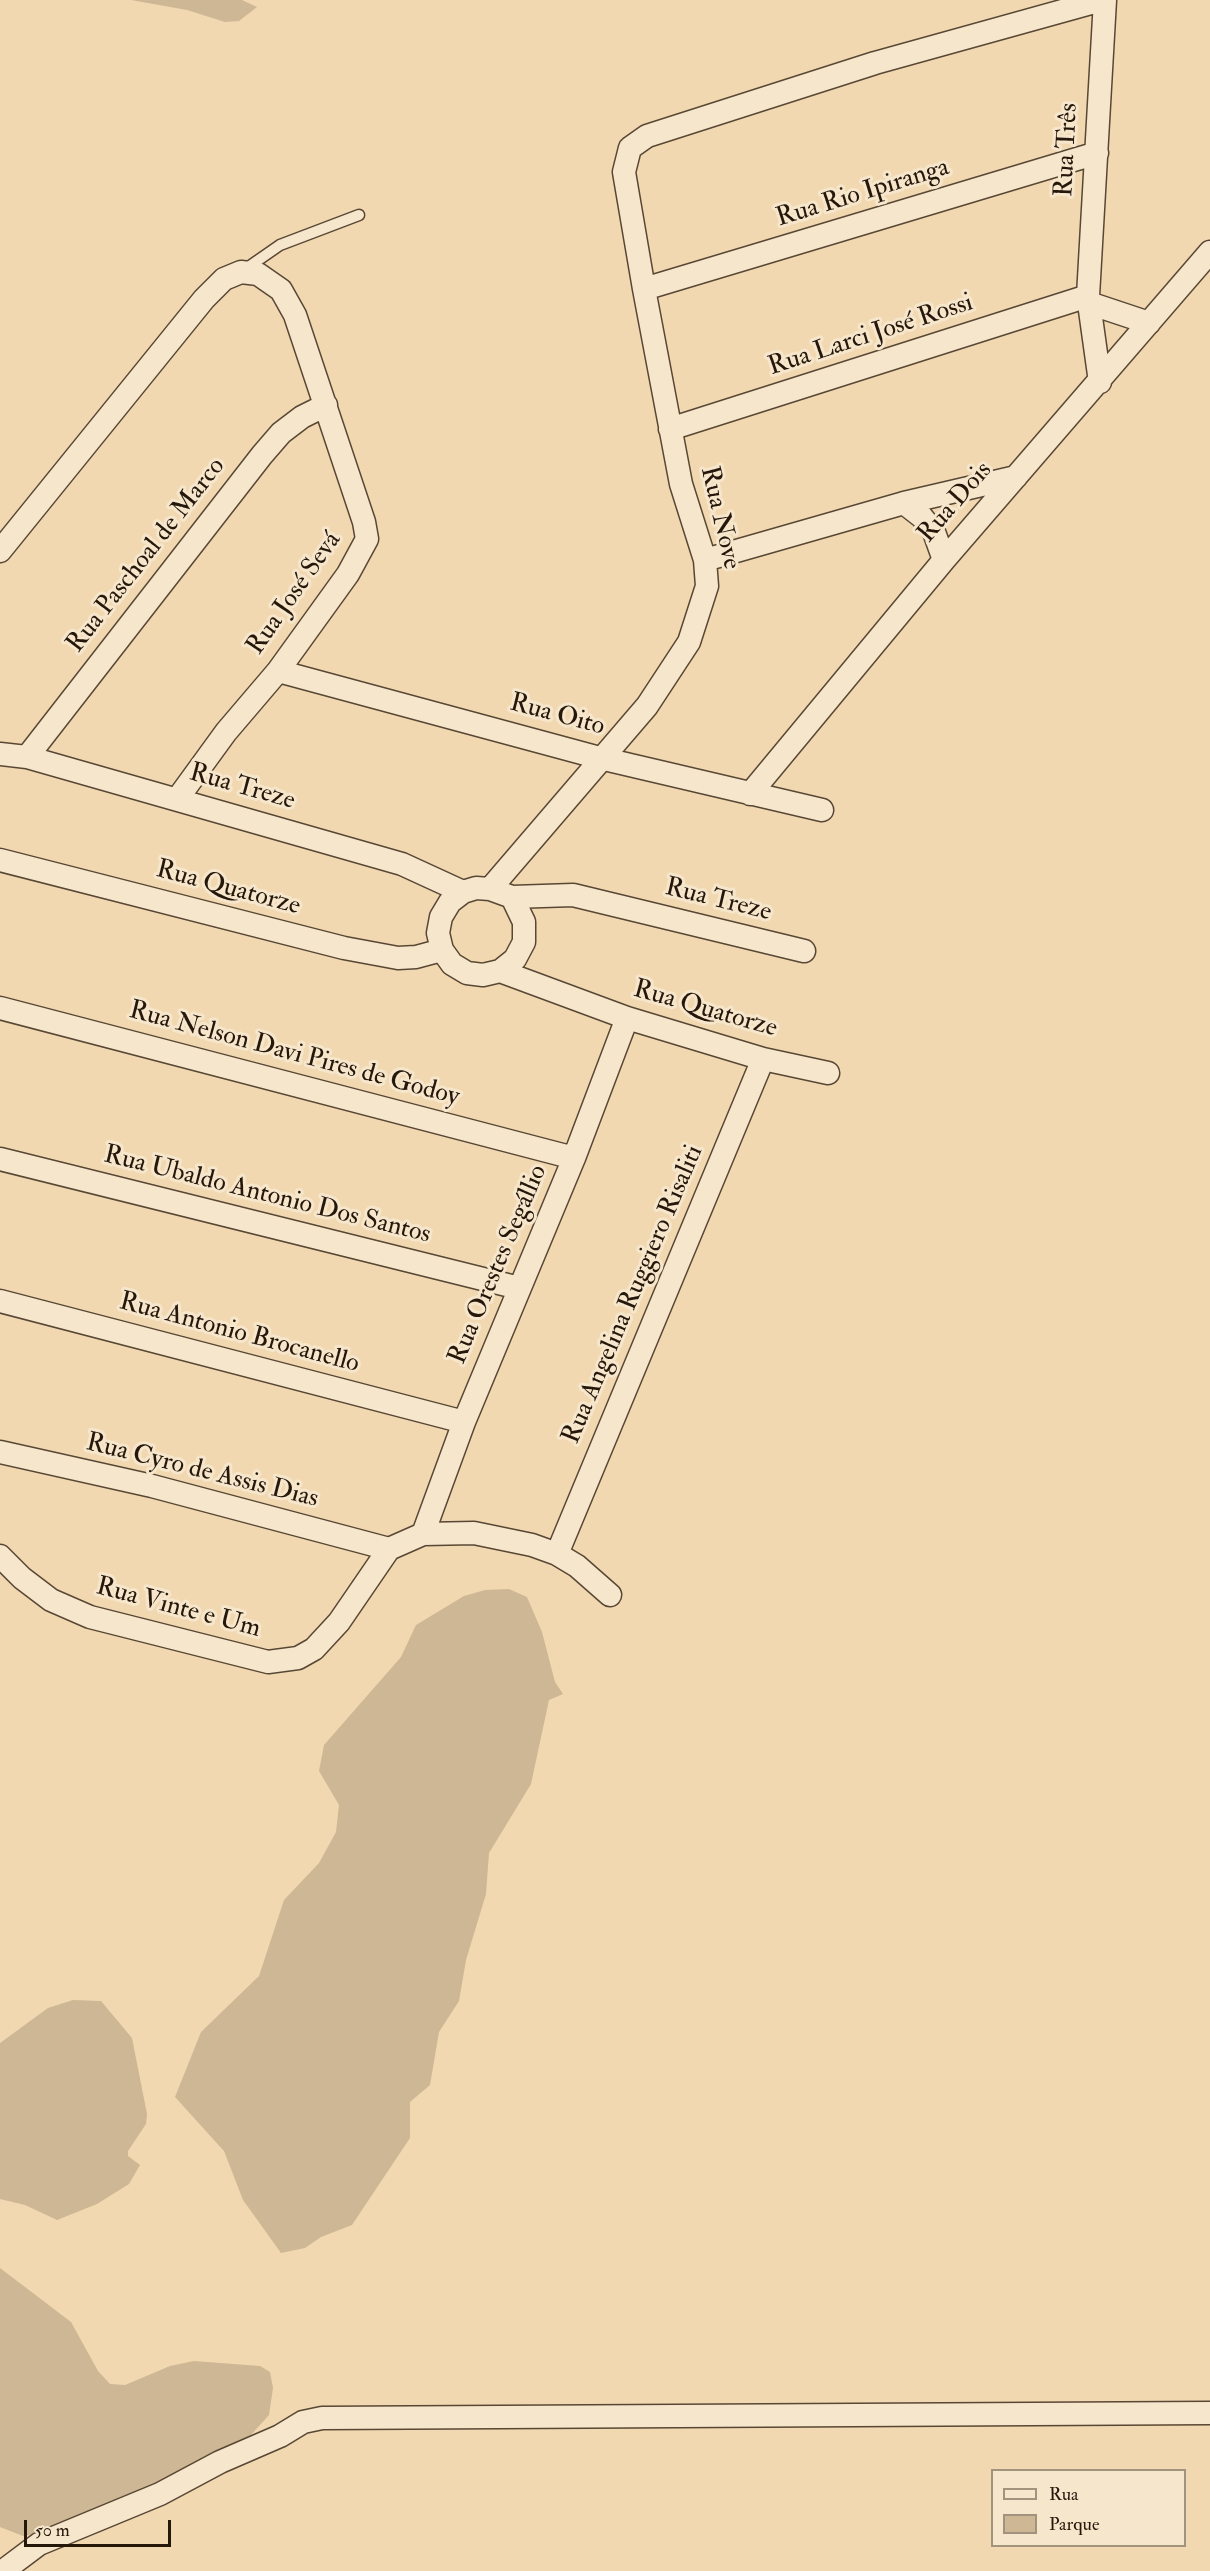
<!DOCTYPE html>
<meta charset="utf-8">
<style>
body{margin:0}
#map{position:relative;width:1210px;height:2571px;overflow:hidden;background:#f1d8b1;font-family:"IM FELL Double Pica",serif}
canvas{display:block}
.legend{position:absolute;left:991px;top:2469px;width:195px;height:78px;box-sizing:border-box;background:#f6e6cc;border:2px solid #a2937e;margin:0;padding:8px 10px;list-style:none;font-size:18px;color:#25170a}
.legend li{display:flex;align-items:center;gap:12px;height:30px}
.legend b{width:30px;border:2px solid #a2937e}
.scale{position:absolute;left:24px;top:2520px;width:147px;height:27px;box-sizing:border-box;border:3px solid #25170a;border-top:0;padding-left:8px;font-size:18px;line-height:21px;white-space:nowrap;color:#25170a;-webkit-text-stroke:4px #f6e6cc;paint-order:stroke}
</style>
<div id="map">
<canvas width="1210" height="2571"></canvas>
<ul class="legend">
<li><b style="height:8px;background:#f6e6cc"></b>Rua</li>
<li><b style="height:16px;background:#ceb795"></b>Parque</li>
</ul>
<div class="scale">50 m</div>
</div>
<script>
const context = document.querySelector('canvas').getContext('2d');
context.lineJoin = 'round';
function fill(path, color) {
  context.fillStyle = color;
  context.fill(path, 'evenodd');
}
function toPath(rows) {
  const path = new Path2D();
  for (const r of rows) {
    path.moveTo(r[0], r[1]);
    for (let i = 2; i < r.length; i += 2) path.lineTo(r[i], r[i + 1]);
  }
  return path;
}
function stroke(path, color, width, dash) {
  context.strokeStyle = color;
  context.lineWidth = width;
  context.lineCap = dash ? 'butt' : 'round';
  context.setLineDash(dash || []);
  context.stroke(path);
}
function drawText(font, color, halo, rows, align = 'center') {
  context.font = font + ' "IM FELL Double Pica",serif';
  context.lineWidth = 6;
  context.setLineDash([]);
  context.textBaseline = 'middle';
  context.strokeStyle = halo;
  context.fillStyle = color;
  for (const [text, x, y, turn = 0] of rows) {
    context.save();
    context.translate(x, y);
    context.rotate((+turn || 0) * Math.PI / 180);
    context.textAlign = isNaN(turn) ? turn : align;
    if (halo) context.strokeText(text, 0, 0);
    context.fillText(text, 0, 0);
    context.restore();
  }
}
fill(toPath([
 [131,0,242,0,257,7,239,21,225,22,187,10],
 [509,1589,527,1597,542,1632,555,1682,563,1694,549,1700,531,1784,489,1853,486,1894,466,1960,459,2001,439,2032,430,2085,410,2102,410,2138,352,2225,321,2237,305,2248,281,2253,243,2200,224,2151,175,2097,201,2032,259,1976,284,1900,319,1863,336,1832,339,1805,319,1771,324,1745,401,1657,416,1625,464,1596,485,1590],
 [73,2000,101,2001,132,2038,147,2114,146,2124,128,2151,128,2156,140,2165,129,2184,97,2204,57,2220,25,2205,0,2199,0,2043,48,2008],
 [0,2268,71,2322,98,2371,110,2384,125,2385,170,2366,194,2361,260,2366,270,2372,273,2388,269,2415,249,2437,197,2467,62,2530,23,2536,0,2527]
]), '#ceb795');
const service = toPath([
 [244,270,280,245,359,215]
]);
const minor = toPath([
 [644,289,1097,153],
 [1089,303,1149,323],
 [1100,382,1088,296,1105,0],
 [670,429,1088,296],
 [904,503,922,517,934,532,944,560],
 [0,551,204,299,224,279,241,272,258,274,281,290,295,315,364,522,367,539,348,574,278,671,226,732,178,798],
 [705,560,904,503,1016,477],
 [278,671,600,758,822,810],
 [0,754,27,757,402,864,463,892],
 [27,757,262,455,281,433,302,417,326,405],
 [750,794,944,560,1210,252],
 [0,860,344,948,398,958,416,957,442,950],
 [490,889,647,706,689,642,707,586,705,560,681,484,644,289,624,172,630,148,647,136,875,63,1102,0],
 [512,897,524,922,524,942,515,959,500,971,483,975,467,973,452,964,442,950,438,933,441,917,450,902,463,892,476,888,490,889,512,897,573,895,804,951],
 [500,971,627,1018,763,1059,828,1073],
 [0,1008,574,1158],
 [0,1159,519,1288],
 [0,1301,464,1422],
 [0,1452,152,1486,389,1549],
 [423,1534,464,1422,574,1158,627,1018],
 [557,1554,763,1059],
 [0,1556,22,1578,51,1600,90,1617,268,1662,298,1658,314,1649,339,1622,389,1549,423,1534,474,1533,532,1545,557,1554,577,1566,610,1595],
 [3,2571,39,2544,160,2494,220,2462,280,2436,303,2422,322,2418,1210,2413]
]);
stroke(service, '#584734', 13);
stroke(minor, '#584734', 25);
stroke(service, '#f6e6cc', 10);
stroke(minor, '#f6e6cc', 22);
drawText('26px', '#25170a', '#f6e6cc', [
 ["Rua Três",1068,150,-87],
 ["Rua Rio Ipiranga",863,194,-17],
 ["Rua Larci José Rossi",871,336,-18],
 ["Rua Dois",956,503,-49],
 ["Rua Nove",719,518,77],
 ["Rua Paschoal de Marco",147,556,-52],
 ["Rua José Sevá",295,594,-55],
 ["Rua Oito",557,716,15],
 ["Rua Treze",242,788,16],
 ["Rua Quatorze",228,889,15],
 ["Rua Treze",718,901,14],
 ["Rua Quatorze",705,1010,16],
 ["Rua Nelson Davi Pires de Godoy",294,1055,15],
 ["Rua Ubaldo Antonio Dos Santos",267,1196,14],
 ["Rua Orestes Segállio",499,1265,-67],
 ["Rua Angelina Ruggiero Risaliti",634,1295,-67],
 ["Rua Antonio Brocanello",239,1334,15],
 ["Rua Cyro de Assis Dias",202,1472,14],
 ["Rua Vinte e Um",178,1609,15]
]);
</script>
